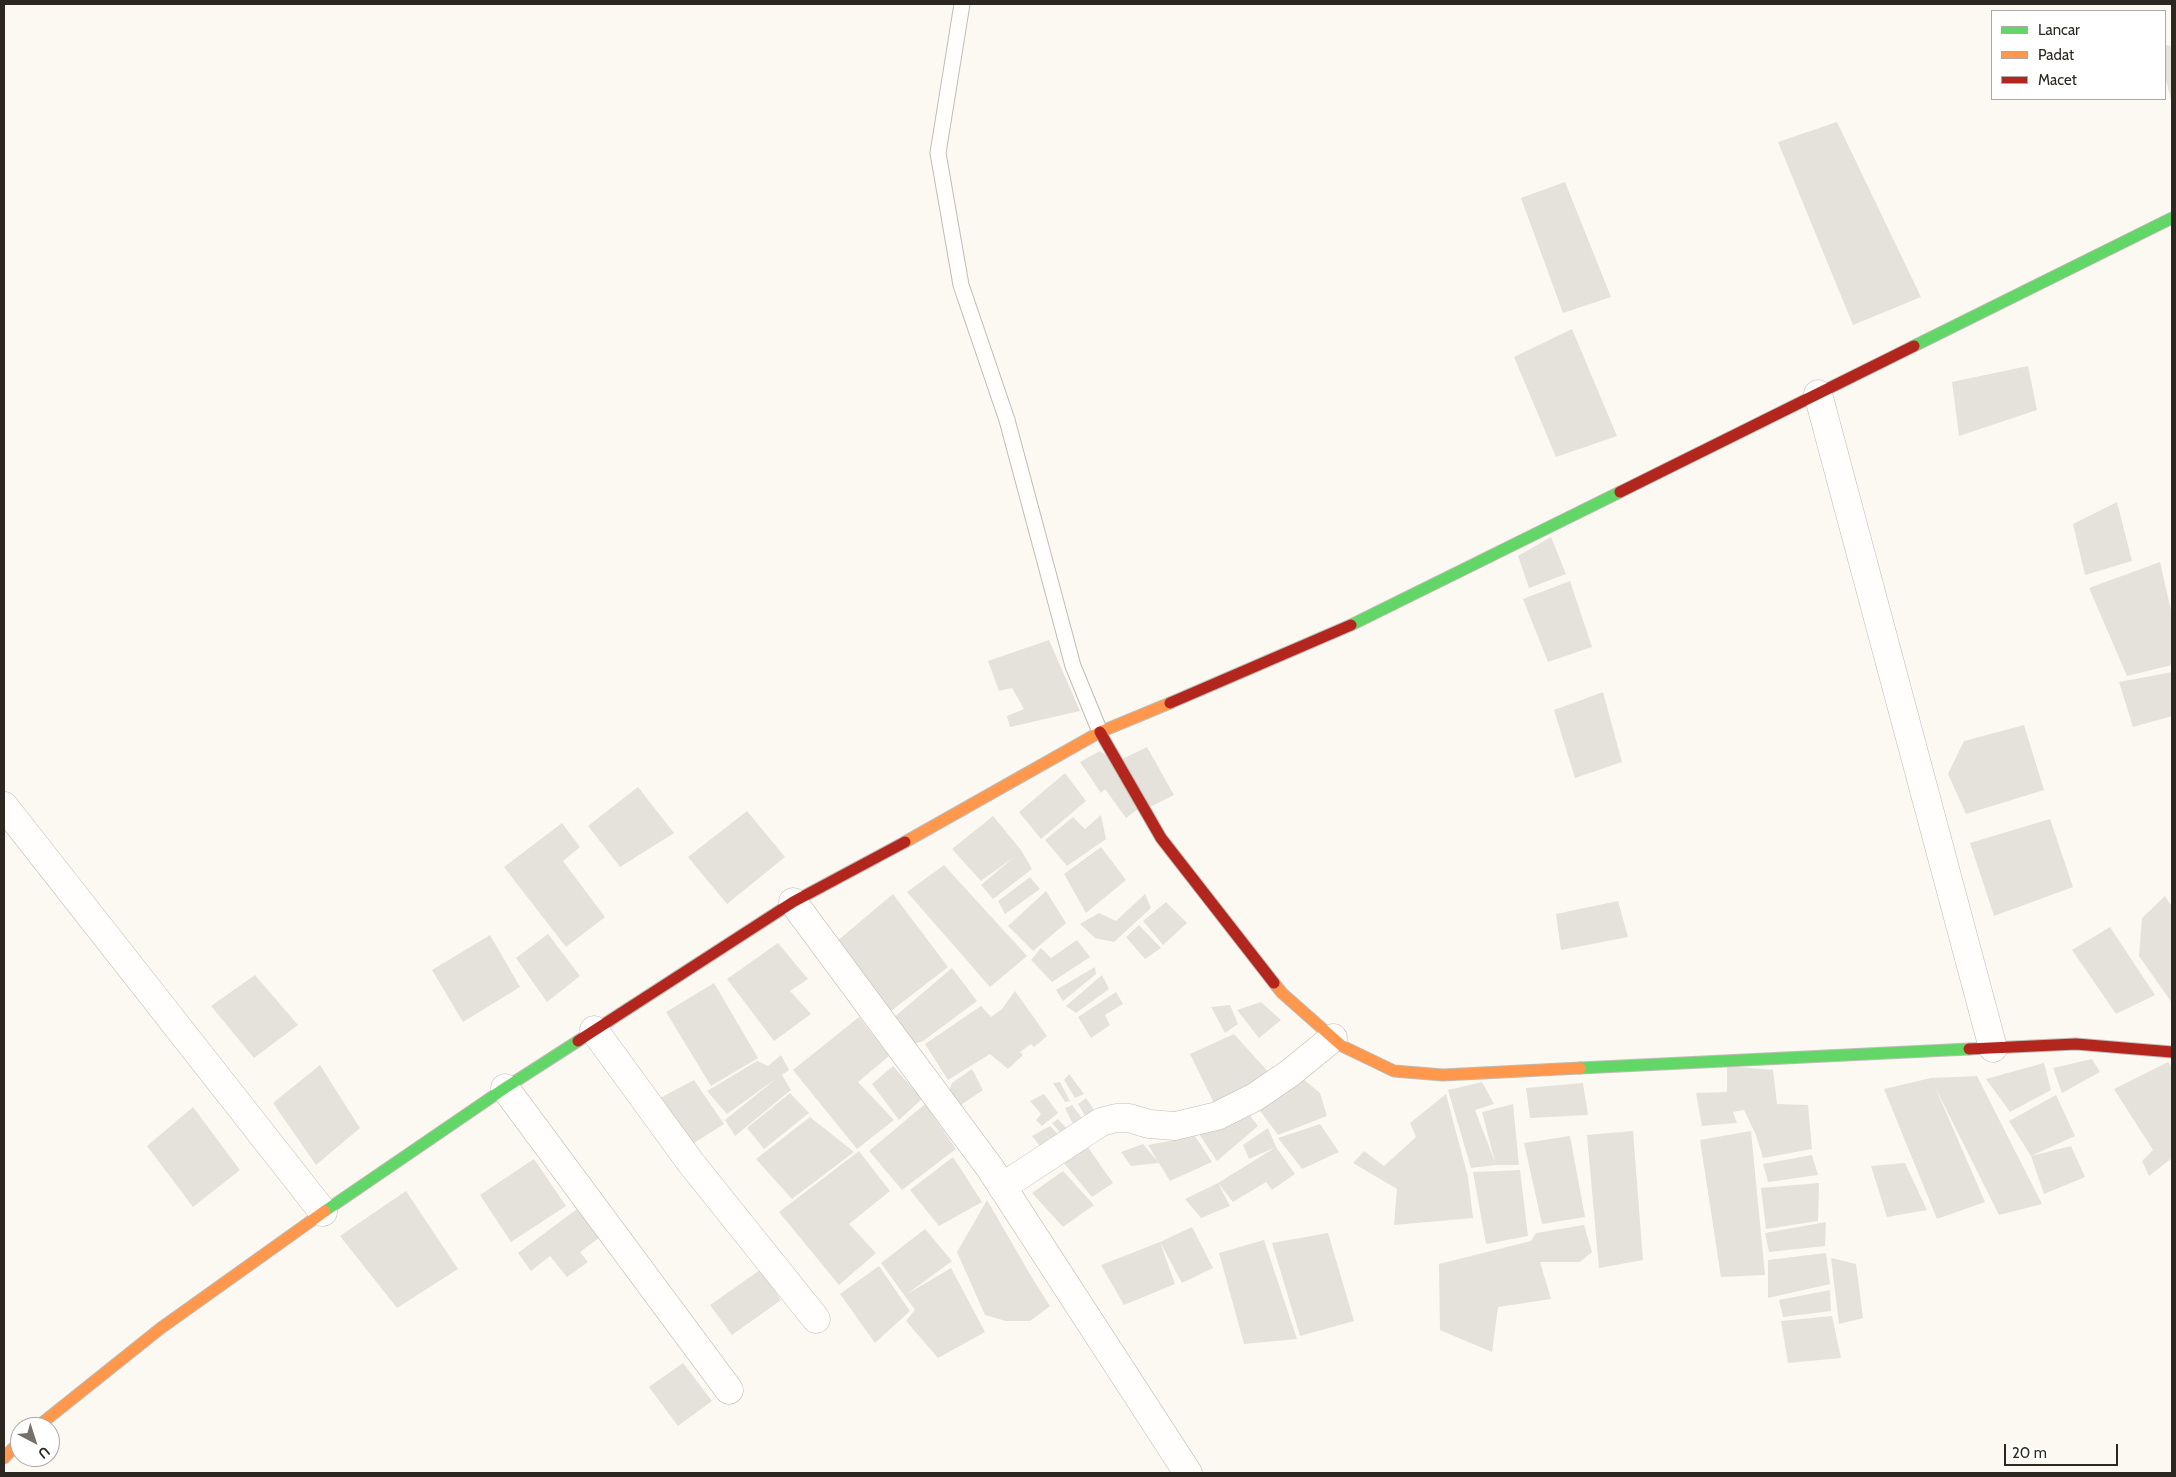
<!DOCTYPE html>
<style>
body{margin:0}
#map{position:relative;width:2176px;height:1477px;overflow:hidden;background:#fcf9f2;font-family:Cabin,sans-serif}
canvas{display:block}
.frame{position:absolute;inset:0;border:5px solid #2c2821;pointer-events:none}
.legend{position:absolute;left:1991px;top:10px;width:175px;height:90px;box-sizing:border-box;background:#fff;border:1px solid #aba9a6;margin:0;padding:6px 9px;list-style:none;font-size:15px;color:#2c2821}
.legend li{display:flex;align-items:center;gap:10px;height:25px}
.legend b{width:25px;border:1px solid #aba9a6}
.north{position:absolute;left:10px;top:1417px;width:50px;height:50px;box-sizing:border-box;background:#fff;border:1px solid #aba9a6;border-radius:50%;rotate:140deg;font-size:14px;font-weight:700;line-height:20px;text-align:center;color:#2c2821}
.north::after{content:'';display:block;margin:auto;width:18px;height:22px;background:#75716a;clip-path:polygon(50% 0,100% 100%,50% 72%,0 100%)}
.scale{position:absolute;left:2004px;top:1444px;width:114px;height:22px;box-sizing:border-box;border:2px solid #2c2821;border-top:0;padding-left:6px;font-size:15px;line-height:18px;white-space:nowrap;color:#2c2821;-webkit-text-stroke:4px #fff;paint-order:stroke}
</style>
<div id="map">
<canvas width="2176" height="1477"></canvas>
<div class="frame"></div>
<ul class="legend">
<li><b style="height:6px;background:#63d668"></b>Lancar</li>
<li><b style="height:6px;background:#ff974d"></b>Padat</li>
<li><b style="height:6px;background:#b3261e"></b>Macet</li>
</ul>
<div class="north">U</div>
<div class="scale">20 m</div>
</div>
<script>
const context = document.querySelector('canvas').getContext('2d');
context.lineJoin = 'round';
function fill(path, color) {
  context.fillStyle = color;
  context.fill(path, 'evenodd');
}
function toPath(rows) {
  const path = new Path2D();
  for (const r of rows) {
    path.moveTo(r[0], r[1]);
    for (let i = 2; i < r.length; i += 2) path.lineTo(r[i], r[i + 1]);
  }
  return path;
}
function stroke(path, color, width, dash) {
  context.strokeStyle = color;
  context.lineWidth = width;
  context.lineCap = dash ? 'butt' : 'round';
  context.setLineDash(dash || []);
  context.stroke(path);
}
fill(toPath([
 [2165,45,2172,46,2172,103,2165,77],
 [1837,122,1921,297,1853,325,1778,142],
 [1565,182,1611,297,1563,313,1521,198],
 [1572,329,1617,436,1556,457,1514,357],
 [2028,366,2037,410,1959,436,1952,382],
 [2117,502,2132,561,2085,575,2073,524],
 [1551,537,1566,574,1529,588,1518,556],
 [2160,562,2172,615,2172,665,2127,676,2089,588],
 [1570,581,1592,647,1548,662,1523,599],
 [1049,640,1080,711,1010,727,1007,716,1024,709,1012,688,999,691,988,661],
 [2172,672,2172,716,2133,727,2119,682],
 [1603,692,1622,762,1575,778,1554,710],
 [2024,725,2044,790,1966,814,1948,774,1964,741],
 [1147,747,1174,795,1144,810,1142,806,1126,818,1105,789,1101,793,1080,762,1100,751,1116,762],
 [1065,773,1086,801,1041,839,1019,812],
 [638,787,674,833,620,867,588,826],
 [747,811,785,857,727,904,688,857],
 [1101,815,1106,839,1067,866,1045,840,1073,817,1085,829],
 [993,816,1021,850,1032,869,993,899,981,885,1014,857,981,881,952,849],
 [2050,819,2073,887,1994,916,1970,843],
 [562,823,580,847,563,861,605,917,566,947,504,867],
 [1101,847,1126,880,1086,913,1064,874],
 [944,865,1027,956,990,987,907,892],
 [1030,877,1040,889,1005,914,998,901],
 [1046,891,1066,923,1033,951,1008,926],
 [893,894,948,967,891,1011,836,942],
 [1145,894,1151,908,1114,942,1095,938,1080,924,1099,913,1116,921],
 [2165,896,2172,907,2172,1003,2139,956,2142,918],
 [1618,901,1628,937,1561,950,1556,914],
 [1166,902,1187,923,1163,945,1143,921],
 [1139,925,1161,948,1145,959,1126,937],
 [2110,927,2155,995,2116,1014,2072,950],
 [548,934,580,976,547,1002,516,958],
 [490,935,520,987,463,1022,432,970],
 [1077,940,1090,957,1052,982,1031,960,1041,948,1051,958],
 [778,943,808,979,790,991,811,1014,774,1041,727,979],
 [1095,967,1096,974,1063,1001,1056,990],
 [952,968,977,1001,923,1041,910,1045,892,1019],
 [255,975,298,1025,254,1058,211,1006],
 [1102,975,1109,989,1076,1013,1066,1006],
 [714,983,758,1058,711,1086,666,1012],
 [1015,991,1047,1036,1034,1047,1031,1044,1020,1052,1023,1055,1008,1069,990,1054,948,1080,925,1044,981,1006,991,1017,1002,1009],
 [1116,992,1123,1004,1105,1015,1110,1025,1091,1038,1078,1017],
 [1261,1002,1281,1020,1259,1038,1237,1010],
 [1230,1005,1238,1024,1225,1033,1211,1007],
 [859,1017,889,1056,858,1082,894,1120,857,1149,793,1070],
 [1234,1034,1271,1075,1215,1105,1190,1054],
 [781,1055,789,1070,782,1075,791,1090,735,1136,725,1120,777,1078,727,1114,707,1091,757,1061,768,1066],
 [2092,1059,2100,1072,2062,1093,2053,1068],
 [2168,1062,2172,1067,2172,1158,2149,1176,2142,1161,2153,1150,2114,1089],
 [2044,1063,2051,1090,2010,1112,1986,1079],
 [320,1065,360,1128,316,1165,273,1103],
 [893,1066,922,1099,899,1120,872,1084],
 [1727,1066,1773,1070,1777,1104,1808,1105,1812,1149,1763,1158,1756,1135,1744,1110,1733,1112,1737,1123,1702,1126,1696,1093,1727,1092],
 [972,1069,983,1090,961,1105,947,1096,952,1083],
 [1069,1074,1084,1094,1075,1098,1064,1080],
 [1297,1074,1320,1093,1327,1116,1278,1135,1255,1104],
 [1977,1076,2042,1204,1999,1215,1935,1087,1985,1202,1937,1219,1884,1089,1931,1078],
 [694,1080,724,1124,691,1145,658,1099],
 [1060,1082,1070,1101,1065,1102,1053,1083],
 [1482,1082,1494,1104,1475,1110,1495,1162,1482,1112,1513,1104,1519,1165,1496,1165,1471,1168,1448,1090],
 [1583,1083,1588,1115,1530,1118,1526,1088],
 [790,1093,809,1113,764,1149,747,1128],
 [1044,1094,1058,1113,1042,1126,1036,1120,1041,1114,1030,1101],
 [1446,1094,1468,1177,1473,1218,1394,1225,1397,1189,1353,1163,1364,1151,1384,1166,1416,1137,1410,1123],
 [2056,1095,2075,1136,2031,1156,2071,1146,2085,1177,2044,1194,2031,1156,2009,1121],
 [1086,1098,1098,1116,1089,1122,1078,1104],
 [925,1104,956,1149,902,1190,869,1151],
 [1072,1105,1085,1122,1075,1128,1065,1108],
 [193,1107,240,1170,193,1207,147,1146],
 [1244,1108,1258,1126,1217,1161,1199,1134],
 [810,1117,854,1152,792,1199,756,1159],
 [1058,1119,1069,1131,1063,1136,1052,1123],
 [1320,1124,1339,1152,1302,1169,1278,1138],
 [1050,1126,1061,1137,1054,1142,1044,1134,1054,1144,1045,1152,1032,1136],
 [1268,1128,1276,1147,1295,1174,1272,1190,1266,1182,1233,1202,1218,1183,1276,1147,1249,1159,1243,1145],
 [1633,1131,1643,1260,1599,1268,1587,1135],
 [1751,1131,1765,1275,1721,1277,1700,1140],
 [1080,1136,1113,1183,1092,1197,1058,1156],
 [1195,1136,1212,1162,1170,1181,1148,1145],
 [1570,1136,1585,1217,1542,1224,1524,1143],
 [1143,1144,1159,1163,1131,1166,1121,1152],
 [859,1151,890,1191,849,1224,876,1253,839,1285,779,1212],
 [1812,1155,1818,1175,1768,1182,1763,1164],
 [953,1157,982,1202,939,1226,910,1190],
 [534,1159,566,1206,511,1242,480,1195],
 [1905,1163,1927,1210,1887,1217,1871,1166],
 [1520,1170,1528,1236,1486,1244,1473,1172],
 [1063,1171,1094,1205,1063,1227,1032,1193],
 [1218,1183,1230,1206,1201,1218,1185,1199],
 [1819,1183,1818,1221,1766,1229,1761,1188],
 [406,1191,458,1269,397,1308,340,1236],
 [987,1200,1031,1276,1050,1306,1030,1321,1006,1321,985,1315,957,1252],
 [577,1209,599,1238,580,1252,588,1262,567,1277,550,1256,531,1271,518,1253],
 [1826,1222,1825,1246,1769,1252,1765,1233],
 [1584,1225,1592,1252,1580,1262,1540,1262,1551,1299,1498,1307,1492,1352,1440,1330,1439,1264,1531,1241,1536,1233],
 [1192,1227,1213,1268,1182,1283,1160,1242,1175,1284,1124,1305,1101,1265,1160,1242],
 [925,1229,952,1261,907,1294,951,1268,985,1332,938,1358,906,1321,915,1310,881,1263],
 [1328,1233,1354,1321,1300,1336,1272,1243],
 [1264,1240,1297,1339,1244,1344,1219,1253],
 [1826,1253,1830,1284,1768,1298,1768,1260],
 [1831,1258,1856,1264,1863,1318,1839,1324],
 [879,1266,910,1311,875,1343,840,1294],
 [760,1270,781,1300,732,1335,710,1305],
 [1830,1290,1831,1311,1783,1317,1779,1300],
 [1832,1316,1841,1358,1788,1363,1781,1321],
 [683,1363,712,1401,678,1426,649,1387]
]), '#e5e2db');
const lane = toPath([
 [962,4,938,153,961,285,1007,420,1073,666,1100,732]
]);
const street = toPath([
 [1818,394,1993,1048],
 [4,806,323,1212],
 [793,902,990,1168,1188,1473],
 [594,1030,691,1163,816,1319],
 [505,1088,729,1390],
 [1002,1187,1101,1122,1116,1118,1129,1118,1149,1124,1175,1126,1217,1116,1255,1097,1290,1073,1333,1038]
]);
const fast = toPath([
 [1914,346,2172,218],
 [1351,625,1620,492],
 [1580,1068,1969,1049],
 [325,1211,505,1088,578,1041]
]);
const slow = toPath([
 [905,842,1100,732,1170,703],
 [1274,983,1282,993,1342,1046,1394,1071,1443,1075,1580,1068],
 [37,1427,161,1328,325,1211],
 [4,1458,20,1441]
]);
const jam = toPath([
 [1620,492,1914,346],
 [1170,703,1351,625],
 [1100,732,1161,838,1274,983],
 [578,1041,793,902,905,842],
 [1969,1049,2076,1044,2172,1052]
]);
stroke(lane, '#bfbcb6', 17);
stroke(street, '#bfbcb6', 29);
stroke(fast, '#bfbcb6', 13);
stroke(slow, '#bfbcb6', 13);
stroke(jam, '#bfbcb6', 13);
stroke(lane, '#fffefd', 15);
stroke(street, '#fffefd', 28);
stroke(fast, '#63d668', 11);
stroke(slow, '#ff974d', 11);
stroke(jam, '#b3261e', 11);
</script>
